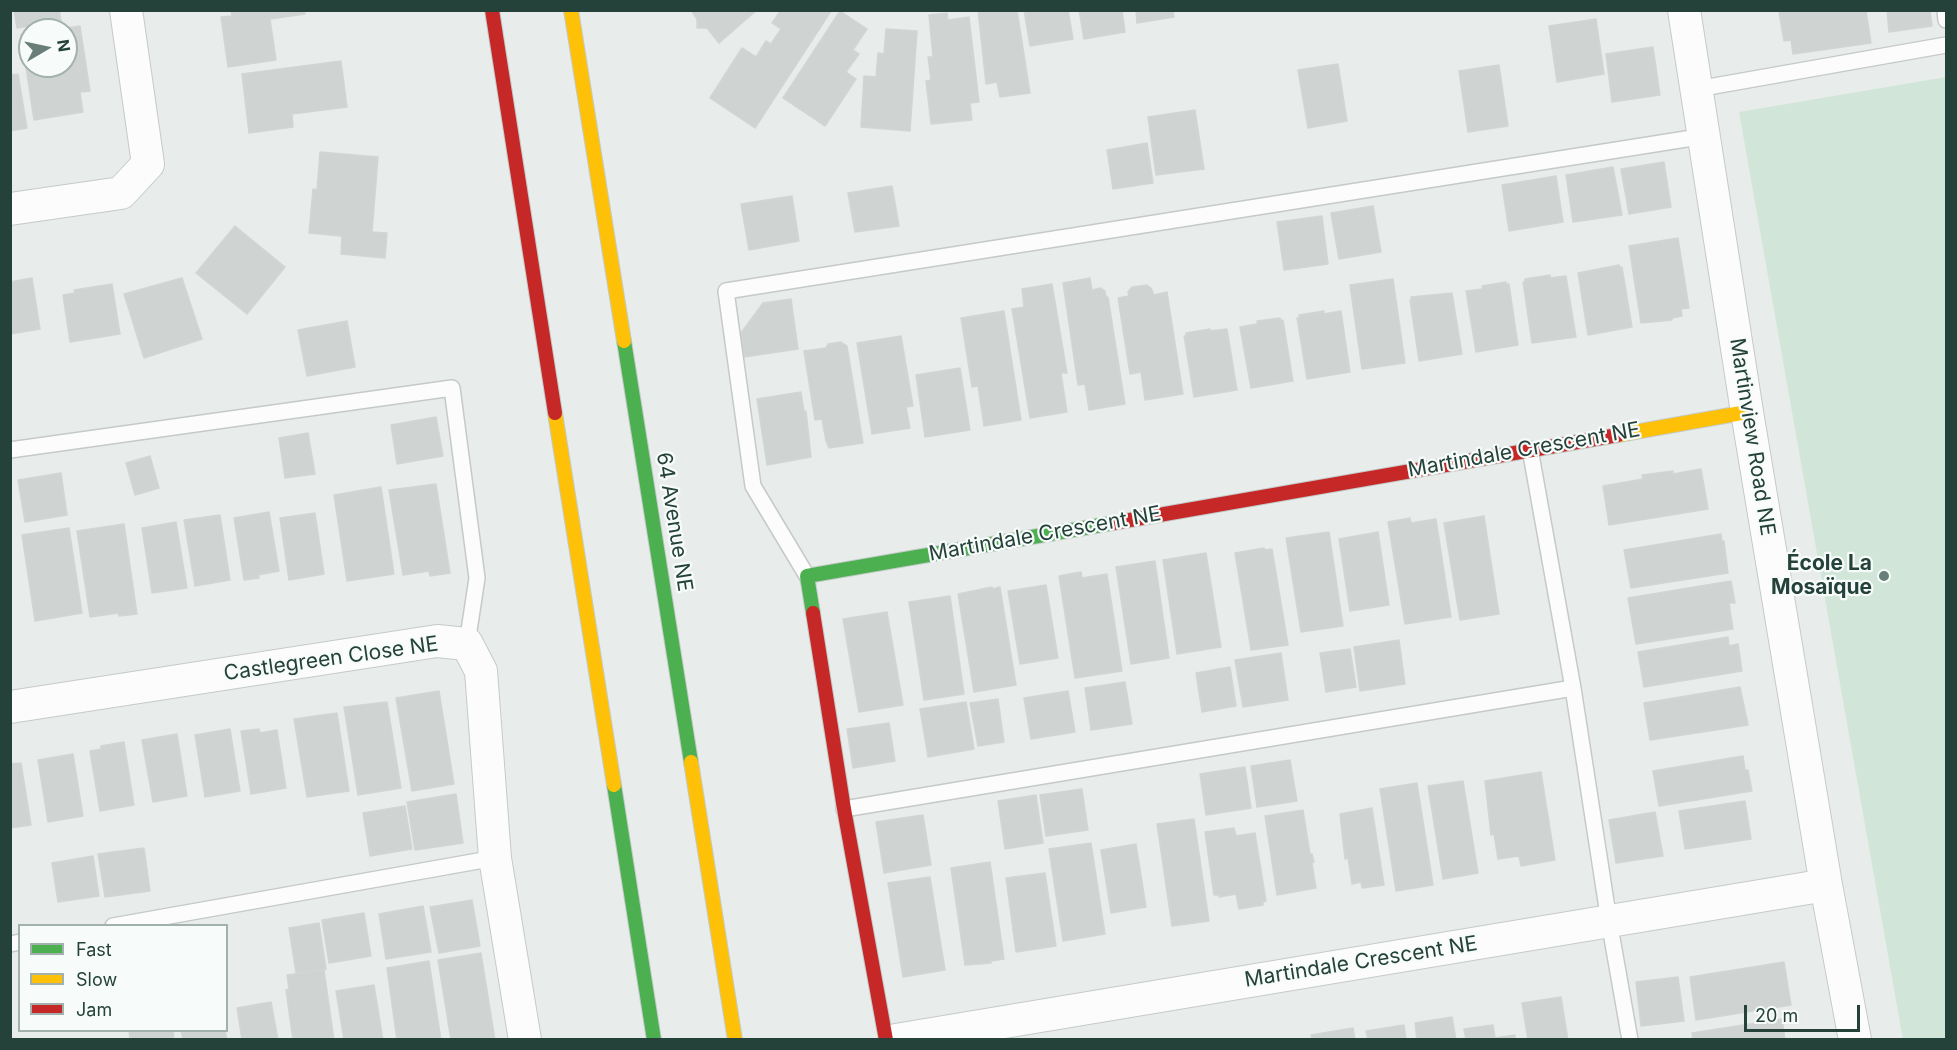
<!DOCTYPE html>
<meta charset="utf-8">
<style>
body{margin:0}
#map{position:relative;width:1957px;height:1050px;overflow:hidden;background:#e8edeb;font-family:Inter,sans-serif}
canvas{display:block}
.frame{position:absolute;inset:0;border:12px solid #24423a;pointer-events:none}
.legend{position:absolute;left:18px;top:924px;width:210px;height:108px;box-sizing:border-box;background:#f7fbf9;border:2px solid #a3b1ad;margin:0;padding:8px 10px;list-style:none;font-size:18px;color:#24423a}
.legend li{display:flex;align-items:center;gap:12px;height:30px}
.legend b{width:30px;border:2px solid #a3b1ad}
.north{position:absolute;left:18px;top:18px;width:60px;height:60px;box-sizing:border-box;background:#f7fbf9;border:2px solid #a3b1ad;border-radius:50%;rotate:81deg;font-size:16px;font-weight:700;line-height:24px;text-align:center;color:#24423a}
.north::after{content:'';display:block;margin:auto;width:21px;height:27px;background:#697e78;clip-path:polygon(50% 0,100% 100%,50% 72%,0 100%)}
.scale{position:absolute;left:1744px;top:1005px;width:116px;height:27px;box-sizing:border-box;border:3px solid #24423a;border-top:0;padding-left:8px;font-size:18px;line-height:21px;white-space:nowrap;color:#24423a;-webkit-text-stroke:4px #f7fbf9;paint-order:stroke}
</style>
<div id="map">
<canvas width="1957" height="1050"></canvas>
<div class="frame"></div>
<ul class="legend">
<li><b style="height:8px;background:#4caf50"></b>Fast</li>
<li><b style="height:8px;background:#ffc107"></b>Slow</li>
<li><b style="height:8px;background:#c62828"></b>Jam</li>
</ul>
<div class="north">N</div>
<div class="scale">20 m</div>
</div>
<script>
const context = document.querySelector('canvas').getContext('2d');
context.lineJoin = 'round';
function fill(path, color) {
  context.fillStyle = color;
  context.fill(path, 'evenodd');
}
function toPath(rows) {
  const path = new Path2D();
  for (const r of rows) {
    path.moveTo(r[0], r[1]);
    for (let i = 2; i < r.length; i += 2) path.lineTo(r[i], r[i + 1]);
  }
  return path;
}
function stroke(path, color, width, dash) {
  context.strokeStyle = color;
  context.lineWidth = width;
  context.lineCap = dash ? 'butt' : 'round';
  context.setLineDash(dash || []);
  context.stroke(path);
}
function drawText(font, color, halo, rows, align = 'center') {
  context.font = font + ' Inter,sans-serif';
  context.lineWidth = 4.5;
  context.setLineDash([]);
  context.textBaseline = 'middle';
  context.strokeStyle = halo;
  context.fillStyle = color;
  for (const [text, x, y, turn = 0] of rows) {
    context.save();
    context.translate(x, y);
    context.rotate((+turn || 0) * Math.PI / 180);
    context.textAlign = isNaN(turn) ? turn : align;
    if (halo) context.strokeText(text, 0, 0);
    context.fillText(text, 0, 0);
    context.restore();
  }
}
fill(toPath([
 [1946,77,1946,1039,1903,1040,1739,112]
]), '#d1e6d8');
const building = toPath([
 [14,10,59,10,61,21,17,28,14,10],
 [231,10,304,10,305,14,270,19,276,60,228,67,221,17,232,16,231,10],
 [691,10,757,10,719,43,707,28,697,28,697,19,691,10],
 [781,10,831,11,755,128,710,98,742,48,756,57,766,41,771,44,781,29,772,23,781,10],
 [978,10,1017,10,1030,93,1000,97,997,82,986,84,978,10],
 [1024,10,1068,10,1073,39,1030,46,1024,10],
 [1079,10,1122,10,1125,32,1084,39,1079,10],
 [1136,10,1173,10,1174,17,1137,23,1136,10],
 [1791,10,1866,10,1871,43,1793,54,1791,40,1784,41,1779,12,1791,10],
 [1887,10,1930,10,1932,26,1889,32,1887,10],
 [840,11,867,29,853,50,859,54,846,72,856,79,825,126,783,98,840,11],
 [947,13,948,20,969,17,979,102,970,103,972,120,931,124,926,81,931,80,928,57,933,57,929,15,947,13],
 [1596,19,1604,74,1557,82,1549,26,1596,19],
 [80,26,90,91,80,92,83,112,34,120,21,35,30,34,30,66,66,66,66,30,53,30,80,26],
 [886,29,917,31,910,131,861,127,864,76,876,77,878,53,884,54,886,29],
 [1653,47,1660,95,1612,102,1606,54,1653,47],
 [341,61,347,107,292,114,293,127,249,133,242,74,341,61],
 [1338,64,1347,121,1308,128,1298,70,1338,64],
 [1499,65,1508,126,1468,132,1459,71,1499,65],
 [18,74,27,128,10,131,10,75,18,74],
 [1195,110,1204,169,1156,175,1148,117,1195,110],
 [1147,143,1153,183,1113,189,1107,150,1147,143],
 [320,152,378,157,372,232,387,233,385,258,341,254,342,236,309,233,313,189,317,190,320,152],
 [1664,162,1671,207,1629,214,1621,169,1664,162],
 [1613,167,1622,215,1573,222,1566,175,1613,167],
 [1556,176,1563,222,1509,231,1502,185,1556,176],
 [892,186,899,226,855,232,848,193,892,186],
 [792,196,799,241,749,250,741,204,792,196],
 [1373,206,1381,252,1339,259,1331,213,1373,206],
 [1322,216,1328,264,1284,270,1277,222,1322,216],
 [235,226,285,267,247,314,196,273,235,226],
 [1678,238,1689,308,1681,309,1682,316,1672,318,1672,320,1641,323,1629,246,1678,238],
 [1619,265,1619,267,1622,267,1632,327,1588,335,1578,273,1619,265],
 [1550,275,1550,278,1566,276,1576,337,1532,343,1523,282,1525,282,1525,279,1550,275],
 [32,278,40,329,10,334,10,282,32,278],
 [182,278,202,339,144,358,124,294,182,278],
 [1090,278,1092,290,1100,288,1105,291,1106,297,1108,297,1125,404,1089,410,1085,384,1078,385,1063,283,1090,278],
 [1393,279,1405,363,1362,369,1350,285,1393,279],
 [1506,282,1507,285,1509,284,1518,345,1476,352,1466,291,1483,289,1482,286,1506,282],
 [112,284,120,334,70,342,63,295,75,293,74,290,112,284],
 [1052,284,1067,373,1061,373,1067,412,1030,418,1012,309,1024,307,1022,289,1052,284],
 [1147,285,1151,288,1154,295,1167,292,1183,394,1145,400,1141,372,1130,374,1118,298,1129,296,1128,292,1132,287,1147,285],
 [1452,293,1462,354,1419,361,1410,300,1412,300,1411,297,1452,293],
 [791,299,798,349,744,357,741,333,763,303,791,299],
 [1004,311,1021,420,984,426,978,386,972,387,961,318,1004,311],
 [1324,311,1324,314,1341,311,1350,372,1307,379,1297,318,1300,318,1299,315,1324,311],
 [1280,318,1281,321,1283,320,1293,381,1251,388,1240,327,1257,324,1257,321,1280,318],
 [347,321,355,367,307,376,298,330,347,321],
 [1210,329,1210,331,1227,329,1237,390,1194,397,1184,336,1186,336,1186,333,1210,329],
 [901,336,913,406,906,407,910,428,872,434,857,343,901,336],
 [841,342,847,346,863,443,829,448,826,441,822,419,815,420,804,351,826,348,828,344,841,342],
 [960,368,970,430,925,437,916,375,960,368],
 [801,392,804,412,806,411,811,457,767,465,757,399,801,392],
 [436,417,443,456,397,464,391,425,436,417],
 [308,433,315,474,285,478,279,438,308,433],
 [150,456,159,488,135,495,126,463,150,456],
 [1701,469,1708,509,1609,525,1603,486,1643,479,1642,475,1673,471,1673,474,1701,469],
 [61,473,67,515,25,522,18,480,61,473],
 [436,484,450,573,430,576,429,571,403,575,389,490,436,484],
 [381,487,394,574,347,581,334,495,381,487],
 [269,512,279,571,258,575,259,578,244,580,234,518,269,512],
 [315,513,324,574,289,580,280,518,315,513],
 [220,515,230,580,195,586,184,520,220,515],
 [1484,516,1499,614,1460,620,1444,523,1484,516],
 [1410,518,1411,523,1436,519,1451,617,1405,624,1388,522,1410,518],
 [176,522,187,588,152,593,142,528,176,522],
 [124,524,137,614,119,616,118,613,90,617,77,531,124,524],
 [69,528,82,613,35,621,22,535,69,528],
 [1329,532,1343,626,1301,632,1286,538,1329,532],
 [1378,532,1389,605,1350,611,1339,539,1378,532],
 [1721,534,1722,541,1724,541,1728,573,1631,588,1624,550,1721,534],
 [1264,548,1265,550,1272,549,1288,645,1251,650,1235,553,1264,548],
 [1206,553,1221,647,1177,654,1163,560,1206,553],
 [1155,561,1169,658,1131,664,1116,567,1155,561],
 [1081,572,1082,578,1107,574,1122,671,1075,678,1059,576,1081,572],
 [1731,581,1735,603,1729,603,1733,629,1636,644,1628,598,1731,581],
 [1046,585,1058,658,1020,664,1008,591,1046,585],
 [992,587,993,589,1000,587,1016,685,974,692,958,594,992,587],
 [950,596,964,694,924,700,909,602,950,596],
 [887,612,903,705,859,712,843,619,887,612],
 [1728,637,1729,646,1738,644,1742,671,1644,687,1638,652,1728,637],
 [1399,640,1405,684,1360,691,1354,647,1399,640],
 [1350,649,1356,687,1326,692,1320,653,1350,649],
 [1281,653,1288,700,1243,707,1235,660,1281,653],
 [1230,667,1236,706,1202,712,1196,673,1230,667],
 [1125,682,1132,724,1091,730,1085,688,1125,682],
 [1740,687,1748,725,1650,740,1644,703,1740,687],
 [439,691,454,784,412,791,396,698,439,691],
 [1068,691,1075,732,1031,739,1024,698,1068,691],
 [998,699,1004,742,978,746,970,703,998,699],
 [387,702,401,788,358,795,344,707,387,702],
 [966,702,974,749,928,757,920,709,966,702],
 [337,713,349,791,307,797,294,719,337,713],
 [889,723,895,761,853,768,847,729,889,723],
 [230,729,240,791,205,797,195,735,230,729],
 [259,729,260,733,277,730,286,788,251,794,241,731,259,729],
 [177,734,187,796,153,802,142,740,177,734],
 [124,742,134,805,100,811,90,751,101,749,101,746,124,742],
 [73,754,83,816,48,822,38,760,73,754],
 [1743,756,1745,770,1748,770,1752,791,1659,806,1653,771,1743,756],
 [1290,760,1297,801,1257,807,1251,766,1290,760],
 [21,763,31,825,10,828,10,764,21,763],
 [1245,767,1251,808,1206,815,1200,774,1245,767],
 [1541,772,1555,860,1521,866,1519,856,1498,859,1494,834,1491,835,1485,781,1541,772],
 [1463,781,1478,873,1443,879,1428,786,1463,781],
 [1417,783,1433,885,1396,891,1380,789,1417,783],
 [1082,789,1088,830,1046,836,1040,795,1082,789],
 [456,794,463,843,415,850,407,802,456,794],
 [1036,795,1043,843,1005,849,998,801,1036,795],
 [1745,801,1751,839,1685,849,1679,811,1745,801],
 [405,806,412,849,370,856,363,813,405,806],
 [1372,808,1384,885,1362,888,1361,882,1352,884,1348,858,1345,859,1340,814,1372,808],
 [1303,810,1310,854,1312,854,1314,862,1312,863,1316,888,1277,895,1265,816,1303,810],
 [1655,812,1663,856,1616,863,1609,820,1655,812],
 [923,815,931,865,884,873,876,822,923,815],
 [1194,819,1209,921,1172,926,1157,824,1194,819],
 [1234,828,1236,836,1255,833,1266,901,1263,902,1263,905,1239,909,1236,894,1219,897,1219,895,1214,895,1205,832,1234,828],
 [1091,843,1105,934,1063,941,1049,849,1091,843],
 [1136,844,1146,907,1111,913,1101,850,1136,844],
 [144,848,150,891,105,897,98,854,144,848],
 [93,856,99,896,58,902,52,863,93,856],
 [990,862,1004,959,991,961,991,963,965,965,951,868,990,862],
 [1045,873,1056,946,1016,952,1006,878,1045,873],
 [930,877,945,970,903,977,888,883,930,877],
 [472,900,480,946,439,953,430,907,472,900],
 [423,906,431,952,386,959,379,914,423,906],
 [364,913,371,956,329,963,322,920,364,913],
 [319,923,326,969,296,973,289,928,319,923],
 [481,953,495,1040,451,1040,438,960,481,953],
 [429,961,441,1040,397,1040,387,968,429,961],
 [1784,962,1791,1005,1696,1020,1690,977,1784,962],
 [324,970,334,1040,293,1040,286,990,289,989,287,975,324,970],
 [1678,977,1684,1021,1641,1026,1636,982,1678,977],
 [374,985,383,1040,344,1040,336,991,374,985],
 [1561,997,1568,1040,1528,1040,1522,1003,1561,997],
 [271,1002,278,1040,242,1040,237,1008,271,1002],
 [1452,1017,1456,1040,1417,1040,1415,1023,1452,1017],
 [1782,1019,1785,1040,1693,1040,1692,1033,1782,1019],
 [1404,1025,1406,1040,1368,1040,1366,1031,1404,1025],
 [1493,1025,1495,1038,1515,1035,1515,1040,1466,1040,1464,1029,1493,1025],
 [1353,1028,1355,1040,1312,1040,1311,1035,1353,1028],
 [129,1030,173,1030,174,1040,130,1040,129,1030],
 [181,1030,225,1030,227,1040,183,1040,181,1030]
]);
fill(building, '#cfd4d2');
stroke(building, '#d1d6d4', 1.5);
const lane = toPath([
 [1945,10,1946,20],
 [1697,89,1946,45],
 [1530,449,1573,688,1609,921,1630,1040],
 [10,450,452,388,477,578,467,644],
 [807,576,753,486,726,291,1705,136],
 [844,809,1573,688],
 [113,926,495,858],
 [10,944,20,942]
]);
const street = toPath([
 [1684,10,1747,412,1826,885,1855,1040],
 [10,209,121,193,148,164,126,10],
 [10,707,437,641,467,644,481,671,495,858,525,1040],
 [896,1040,1826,885]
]);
const fast = toPath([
 [624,341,691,762],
 [813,613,807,576,1113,523],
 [614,785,654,1040]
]);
const slow = toPath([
 [571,10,624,341],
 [555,413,614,785],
 [1618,435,1747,412],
 [691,762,735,1040]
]);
const jam = toPath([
 [492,10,555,413],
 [1113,523,1618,435],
 [813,613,844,809,886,1040]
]);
stroke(lane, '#c5cac8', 18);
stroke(street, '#c5cac8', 34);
stroke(fast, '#c3cbc8', 16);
stroke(slow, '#c3cbc8', 16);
stroke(jam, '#c3cbc8', 16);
stroke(lane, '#fcfcfc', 15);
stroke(street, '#fcfcfc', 32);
stroke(fast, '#4caf50', 14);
stroke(slow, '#ffc107', 14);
stroke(jam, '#c62828', 14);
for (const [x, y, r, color] of [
 [1884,576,6,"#697e78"]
]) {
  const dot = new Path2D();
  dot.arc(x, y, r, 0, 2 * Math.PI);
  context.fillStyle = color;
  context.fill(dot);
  stroke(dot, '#f7fbf9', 2);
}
drawText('21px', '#24423a', '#f7fbf9', [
 ["Martinview Road NE",1752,437,81],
 ["Martindale Crescent NE",1524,450,-10],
 ["64 Avenue NE",674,522,81],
 ["Martindale Crescent NE",1045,534,-10],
 ["Castlegreen Close NE",331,659,-8],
 ["Martindale Crescent NE",1361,962,-9]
]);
drawText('bold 21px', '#24423a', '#f7fbf9', [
 ["École La",1872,564],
 ["Mosaïque",1872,588]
], 'right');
</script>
